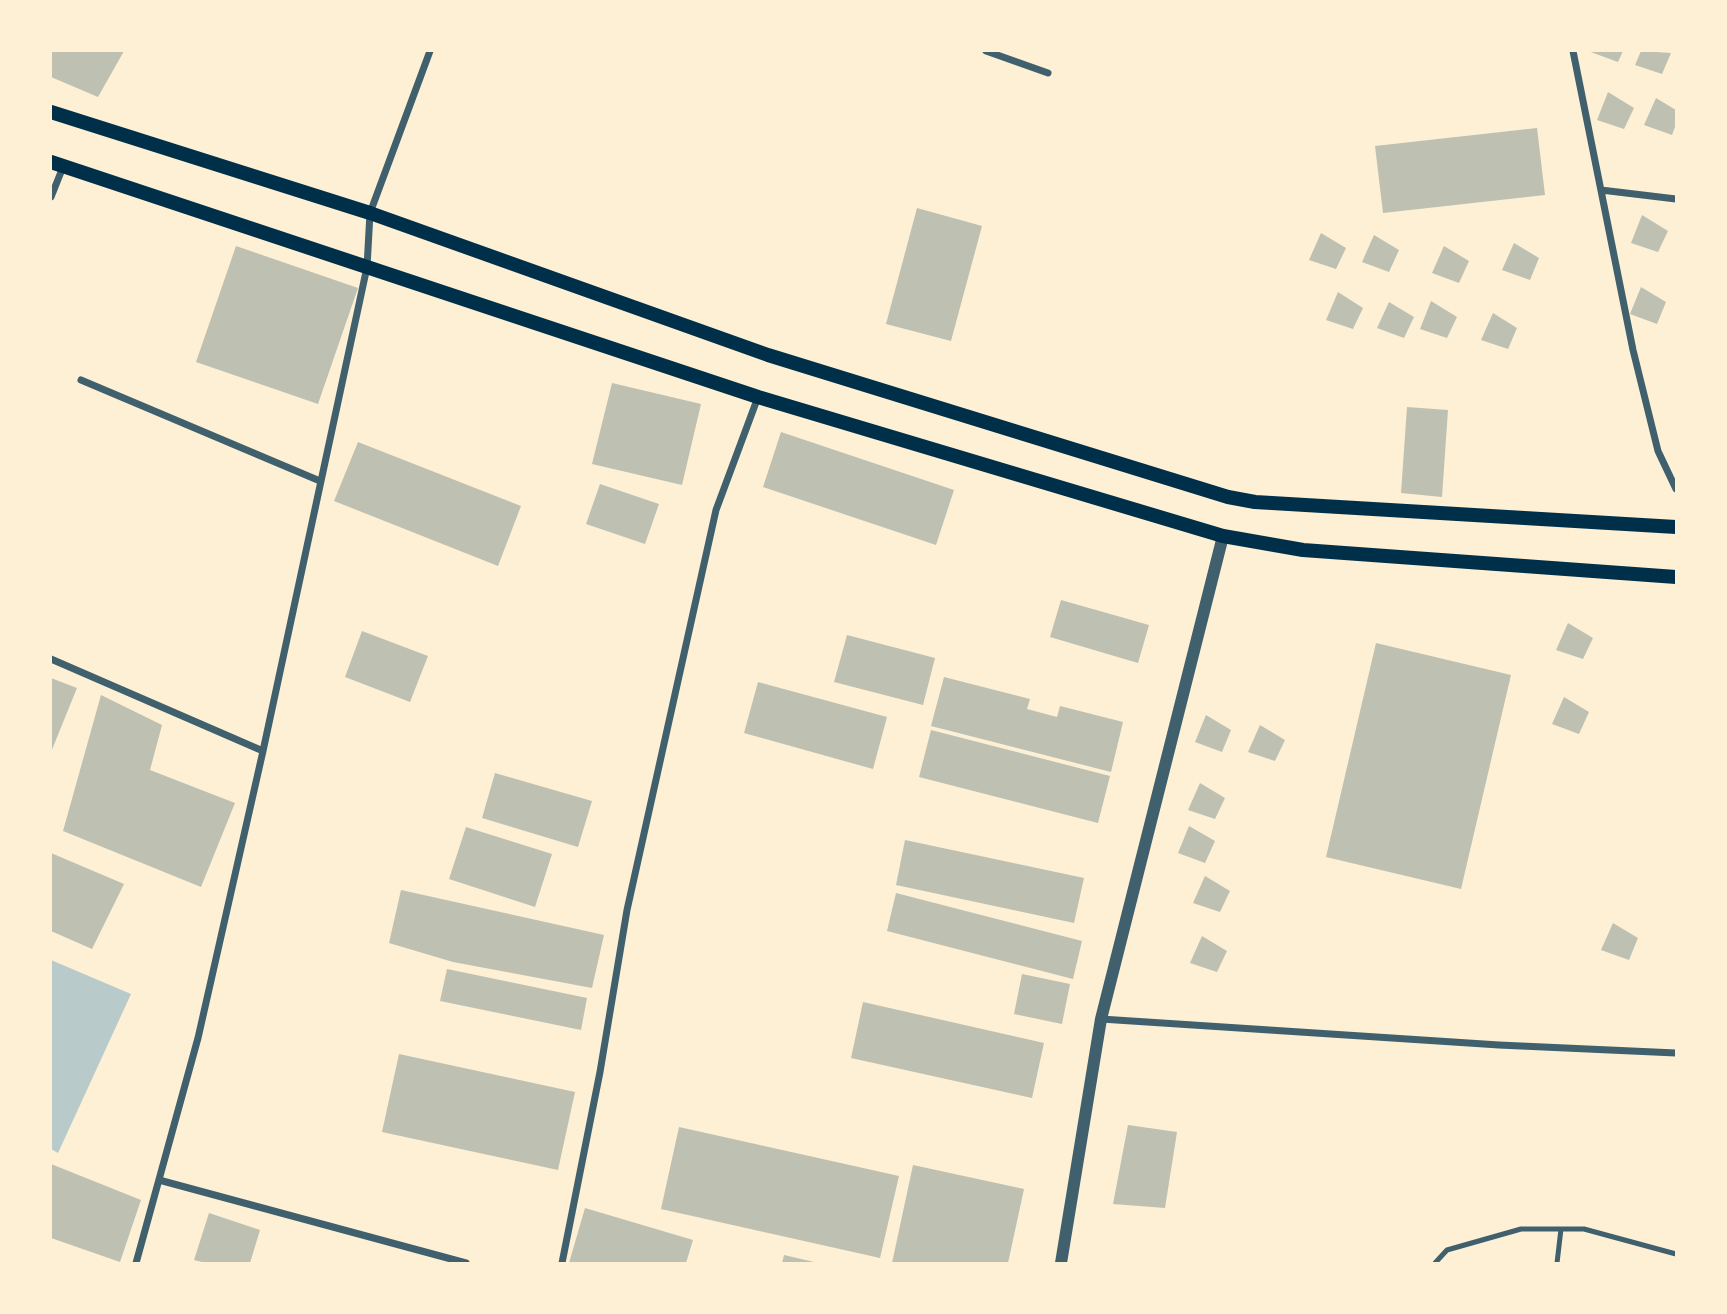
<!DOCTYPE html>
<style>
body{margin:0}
#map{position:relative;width:1727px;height:1314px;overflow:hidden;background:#fdf0d5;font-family:"Open Sans",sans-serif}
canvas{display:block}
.frame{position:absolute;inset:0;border:52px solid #fdf0d5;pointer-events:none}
</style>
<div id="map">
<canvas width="1727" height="1314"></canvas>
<div class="frame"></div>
</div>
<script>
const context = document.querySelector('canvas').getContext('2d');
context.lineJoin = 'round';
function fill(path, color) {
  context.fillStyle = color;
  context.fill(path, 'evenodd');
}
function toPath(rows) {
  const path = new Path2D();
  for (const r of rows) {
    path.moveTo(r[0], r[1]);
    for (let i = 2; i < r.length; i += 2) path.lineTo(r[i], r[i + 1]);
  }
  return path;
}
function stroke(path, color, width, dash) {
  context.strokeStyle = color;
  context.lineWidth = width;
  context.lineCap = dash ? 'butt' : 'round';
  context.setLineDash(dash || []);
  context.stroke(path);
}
fill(toPath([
 [51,960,131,994,58,1153,51,1149]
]), '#b9caca');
fill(toPath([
 [51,51,124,51,98,97,51,77],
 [1588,51,1623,51,1618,62],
 [1641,51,1671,53,1662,74,1635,65],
 [1608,92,1634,108,1624,129,1597,120],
 [1656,98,1676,110,1676,124,1672,135,1644,125],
 [1537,128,1545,195,1383,213,1375,146],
 [917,208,982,226,951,341,886,324],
 [1642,215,1668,231,1658,252,1631,243],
 [1321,233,1346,248,1336,269,1309,260],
 [1374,235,1399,250,1389,272,1362,262],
 [1514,243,1539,258,1530,280,1502,270],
 [236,246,358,288,318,404,196,362],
 [1444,246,1469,261,1459,283,1432,273],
 [1641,287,1666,302,1657,324,1630,314],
 [1338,292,1363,308,1353,329,1326,320],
 [1431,301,1457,317,1447,338,1420,329],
 [1389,302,1414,317,1404,338,1377,328],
 [1493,313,1517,328,1508,349,1481,340],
 [612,383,701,404,682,485,592,464],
 [1407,407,1448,410,1442,497,1401,493],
 [781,432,954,490,936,545,763,487],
 [358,442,521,506,498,566,334,501],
 [600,484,659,504,645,544,586,524],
 [1061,600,1149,625,1138,663,1050,637],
 [1568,623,1593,638,1583,659,1556,650],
 [362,631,428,656,410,702,345,677],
 [847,635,935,658,923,705,834,682],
 [1376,643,1511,675,1461,889,1326,857],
 [944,677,1030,699,1027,709,1057,717,1060,706,1123,722,1111,772,931,726],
 [51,678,77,688,51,752],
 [758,682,887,717,873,769,744,733],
 [101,695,162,725,150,770,235,803,201,887,63,831],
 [1564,697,1589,712,1579,734,1552,724],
 [1206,715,1231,730,1222,752,1195,742],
 [1260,725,1285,740,1275,761,1248,752],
 [931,730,1110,776,1098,823,919,777],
 [495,773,592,801,578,847,482,818],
 [1200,783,1225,798,1215,819,1188,810],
 [1189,826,1215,841,1205,863,1178,853],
 [466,827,552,854,535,907,449,879],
 [905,840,1084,878,1074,923,896,885],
 [51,853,124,884,92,949,51,931],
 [1205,876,1230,891,1220,912,1193,903],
 [401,890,604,935,592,988,453,962,389,943],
 [896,893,1082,941,1073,979,887,931],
 [1613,923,1638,938,1629,960,1601,950],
 [1202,936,1227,951,1217,972,1190,963],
 [447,969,587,998,581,1030,440,1001],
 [1022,974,1070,984,1062,1024,1014,1014],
 [863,1002,1044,1043,1032,1098,851,1058],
 [399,1054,575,1092,558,1170,382,1132],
 [1128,1125,1177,1132,1165,1208,1113,1204],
 [679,1127,899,1176,880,1258,661,1209],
 [51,1164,141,1200,120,1262,51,1238],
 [913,1165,1024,1189,1008,1263,892,1263],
 [585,1208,693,1240,686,1263,569,1263],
 [209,1213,260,1230,250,1263,206,1263,194,1260],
 [784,1255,814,1262,814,1263,782,1263]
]), '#bec0b2');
stroke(toPath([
 [1435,1263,1447,1250,1521,1229,1584,1229,1676,1254],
 [1557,1263,1561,1229]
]), '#3f606c', 5);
stroke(toPath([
 [986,51,1048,73],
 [1573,51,1633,350,1658,451,1676,489],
 [1601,190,1676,199],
 [51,197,63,167],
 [81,380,320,481],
 [51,659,263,751],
 [1101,1019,1499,1045,1676,1053],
 [159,1180,466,1263],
 [136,1263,198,1038,263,751,367,267,370,213,430,51],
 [562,1263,600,1072,627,910,716,510,758,397]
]), '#3f606c', 7);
stroke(toPath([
 [1061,1263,1101,1019,1223,536]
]), '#3f606c', 12);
stroke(toPath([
 [51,112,370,213,768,355,1228,497,1255,502,1676,527],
 [51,162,758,397,1223,536,1303,550,1676,577]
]), '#003049', 14);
</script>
